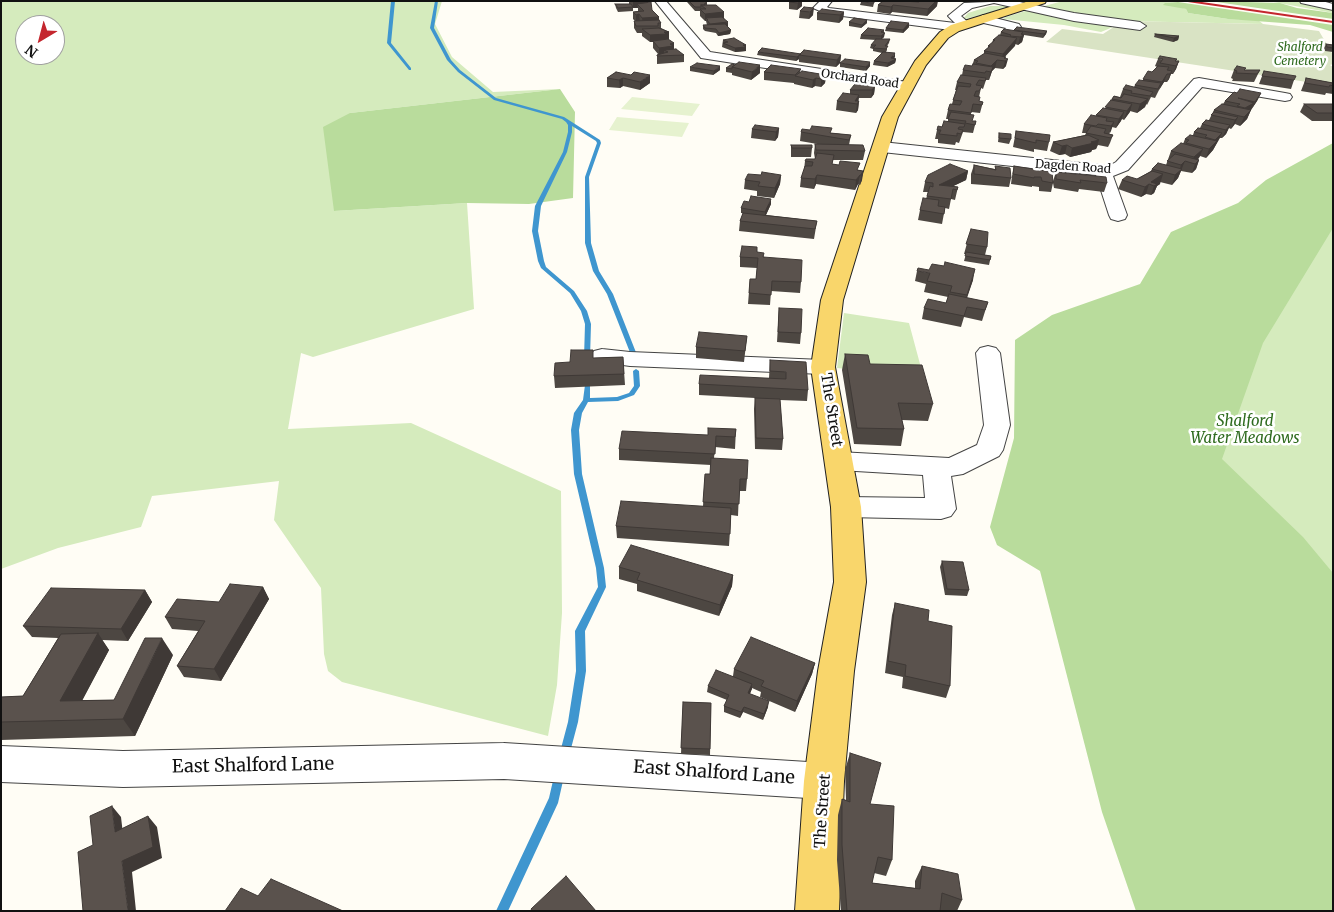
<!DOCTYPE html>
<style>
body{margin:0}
#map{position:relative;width:1334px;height:912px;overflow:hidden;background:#fffdf5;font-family:Merriweather,serif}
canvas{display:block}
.frame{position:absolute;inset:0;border:2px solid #111;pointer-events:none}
.north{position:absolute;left:15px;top:15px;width:50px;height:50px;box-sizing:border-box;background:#fff;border:1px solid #a0a0a0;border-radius:50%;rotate:217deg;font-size:14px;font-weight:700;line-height:20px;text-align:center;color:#111}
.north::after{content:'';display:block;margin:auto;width:18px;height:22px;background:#c4262e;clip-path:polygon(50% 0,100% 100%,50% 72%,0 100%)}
</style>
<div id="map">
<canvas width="1334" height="912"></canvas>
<div class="frame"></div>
<div class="north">N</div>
</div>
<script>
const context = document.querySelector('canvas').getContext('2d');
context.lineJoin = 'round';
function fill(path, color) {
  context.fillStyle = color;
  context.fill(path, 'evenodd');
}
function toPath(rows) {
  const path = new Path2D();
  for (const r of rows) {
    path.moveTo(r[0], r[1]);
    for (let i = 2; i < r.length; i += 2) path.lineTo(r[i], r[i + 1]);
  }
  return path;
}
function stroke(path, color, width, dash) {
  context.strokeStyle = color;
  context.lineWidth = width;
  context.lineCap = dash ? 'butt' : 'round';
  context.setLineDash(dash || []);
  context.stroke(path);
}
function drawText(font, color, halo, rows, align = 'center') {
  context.font = font + ' Merriweather,serif';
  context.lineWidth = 5;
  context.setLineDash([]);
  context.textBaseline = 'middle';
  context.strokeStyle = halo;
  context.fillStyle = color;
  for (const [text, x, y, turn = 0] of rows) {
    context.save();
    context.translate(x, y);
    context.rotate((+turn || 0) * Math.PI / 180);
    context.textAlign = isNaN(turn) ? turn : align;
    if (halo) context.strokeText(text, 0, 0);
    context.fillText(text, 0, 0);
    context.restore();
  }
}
fill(toPath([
 [1,1,442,1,435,24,452,57,493,92,560,89,350,113,334,211,467,203,474,309,313,357,301,353,288,429,411,423,561,491,562,613,557,685,548,736,342,682,328,671,324,654,321,588,274,520,279,481,152,496,141,527,58,548,1,569],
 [25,25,55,25,55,55,25,55],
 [1063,1,1172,1,1178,2,1165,3,1186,9,1188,13,1228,19,1258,20,1263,24,1123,21,1037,8],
 [1268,1,1300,1,1333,8,1333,13],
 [990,6,1014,6,962,20,968,13],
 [1032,9,1120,24,1101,32,1064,25,1003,19,1006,17],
 [1333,166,1333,819,1163,374],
 [844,313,909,323,920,364,918,381,865,371,837,368]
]), '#d5ebbd');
fill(toPath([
 [1210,1,1280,3,1297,8,1333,13,1333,19],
 [1178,2,1333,25,1333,32,1310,25,1228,19,1188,13,1186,9,1163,5,1165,3],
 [560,89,575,112,573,198,529,204,467,203,334,211,323,127,350,113],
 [1333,143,1333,228,1263,343,1222,459,1303,537,1333,573,1333,911,1136,911,1102,812,1040,571,997,545,990,527,1014,438,1015,340,1052,315,1140,284,1171,232,1238,203,1266,180]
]), '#b9dc9c');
fill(toPath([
 [1123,21,1263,24,1319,31,1333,55,1333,64,1330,65,1333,67,1333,86,1046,42,1062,29,1103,34]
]), '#d9e3c4');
fill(toPath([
 [632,97,700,104,692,116,621,109],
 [617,117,689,123,682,137,609,130]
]), '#e6f2cf');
fill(toPath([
 [391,1,395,1,391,43,411,68,411,70,409,70,387,43,391,1],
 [435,1,438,1,434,28,451,60,460,70,496,98,564,117,600,140,601,143,589,177,591,243,599,271,613,294,637,355,636,356,632,356,631,355,607,294,593,271,585,243,585,177,597,143,596,141,572,126,572,132,567,152,541,206,538,231,544,261,546,267,574,291,587,311,591,324,590,358,587,360,584,358,585,324,581,311,570,293,541,268,538,261,532,231,535,206,563,152,568,132,568,125,566,122,562,119,494,100,458,72,447,60,430,28,435,1],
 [636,369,639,371,640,386,634,395,618,401,588,402,582,413,579,430,582,474,604,568,606,587,585,631,586,671,578,722,569,756,568,759,564,761,560,759,559,756,568,722,576,671,575,631,598,587,596,568,574,474,571,430,574,413,583,400,585,385,587,384,590,386,590,398,617,397,629,393,634,386,633,371,636,369],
 [560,767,564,769,565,772,558,803,508,911,496,911,549,798,555,772,556,769,560,767]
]), '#3f96cf');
const minor = toPath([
 [655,1,666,1,710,52,907,82,912,83,914,86,912,89,907,90,701,58,655,1],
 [820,1,832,1,827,7,829,8,955,23,948,16,964,3,1015,1,1074,13,1140,22,1146,26,1140,30,1074,21,994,3,972,8,961,16,970,24,958,31,827,14,813,8,820,1],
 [1300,1,1322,1,1333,4,1333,10,1301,3,1300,1],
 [983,15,1019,24,1021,27,1013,35,1005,35,1003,32,1006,28,979,22,977,19,983,15],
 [1199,78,1285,93,1290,94,1292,97,1290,100,1285,101,1202,87,1128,170,1113,176,1127,215,1125,219,1118,221,1111,219,1109,215,1096,175,882,152,876,150,874,147,876,144,882,142,1109,166,1116,162,1194,79,1199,78],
 [988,346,996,348,1000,353,1010,425,1003,450,999,456,963,474,951,476,956,509,951,516,941,519,846,517,836,514,831,507,836,500,846,497,925,498,923,475,839,470,829,467,825,461,829,455,839,452,949,458,977,445,984,425,976,353,980,348,988,346],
 [602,349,630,352,823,360,832,362,835,367,832,372,823,374,630,366,594,361,590,356,594,351,602,349],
 [504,743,824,763,838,768,844,781,838,794,824,799,504,779,123,787,1,782,1,746,123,751,504,743]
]);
const major = toPath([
 [1029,1,1046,1,1045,3,959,31,948,38,926,65,898,117,843,300,835,367,861,507,866,582,854,671,844,781,839,911,795,911,804,781,818,671,834,582,831,507,811,367,821,300,882,117,915,61,940,32,951,25,1029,1]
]);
stroke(minor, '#444', 2);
stroke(major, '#222', 2);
fill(minor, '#fff');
fill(major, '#f9d66b');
stroke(toPath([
 [1188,1,1333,22]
]), '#c4262e', 2);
fill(toPath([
 [629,1,647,1,647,3,661,23,661,28,669,32,669,39,666,39,674,43,674,49,684,55,684,62,657,64,657,55,658,54,653,48,653,42,650,42,642,36,642,33,637,33,634,28,634,21,635,21,633,19,633,12,638,11,638,8,633,8,633,11,618,12,616,8,615,4,629,4],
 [687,1,704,1,707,3,707,5,724,12,724,18,728,26,727,26,731,30,730,34,718,36,716,33,705,31,703,29,703,25,707,25,706,21,705,21,700,16,700,11,695,11,687,2],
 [784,1,802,1,802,6,797,10,789,9,789,2],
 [883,1,914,1,914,2,937,6,927,16,892,12,890,14,877,12,878,5],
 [861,2,874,3,873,7,860,5],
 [804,7,813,15,809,19,799,18,800,11],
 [844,12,843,19,839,23,817,20,817,13],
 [849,22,867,23,861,28,849,26],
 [909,23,909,27,903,33,885,31,886,28],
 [884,30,884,37,881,39,890,39,889,43,887,46,887,50,886,52,895,57,894,58,896,59,895,63,887,67,873,65,874,61,882,53,873,51,873,49,870,48,871,45,876,40,860,39,861,35],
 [1014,30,1047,31,1046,34,1043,38,1024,35,1022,42,1018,45,1015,44,1005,56,1006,66,1003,69,995,68,992,71,989,80,986,80,983,89,981,88,979,97,979,101,983,102,980,113,971,112,971,114,972,121,976,121,973,133,963,132,959,143,956,142,955,145,938,143,938,139,935,139,937,130,948,122,948,119,946,119,948,110,952,104,956,90,955,90,957,82,962,75,963,70,972,66,974,60,984,54,984,51,988,48,988,46,992,43,993,40,1000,35,1001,32,1013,31],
 [1155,34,1179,36,1178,40,1173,42,1154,37],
 [723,40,746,45,746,51,735,52,722,47],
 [1326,44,1333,45,1333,52,1325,51,1324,48],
 [758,52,801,54,841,55,840,63,836,67,799,62,799,59,796,61,757,55],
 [1158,59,1179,61,1176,69,1173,74,1171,74,1169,79,1167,82,1164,82,1159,90,1155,98,1151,97,1147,105,1146,104,1145,107,1137,113,1130,111,1124,120,1122,119,1116,128,1112,127,1109,134,1113,135,1110,143,1108,147,1098,145,1096,149,1092,150,1091,152,1070,157,1065,154,1059,155,1050,151,1053,142,1085,135,1086,133,1082,133,1084,124,1105,109,1114,96,1120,97,1123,89,1134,87,1135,85,1143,81,1143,79,1152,72,1157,67,1155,66],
 [840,63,870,66,866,71,840,67],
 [735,65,760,73,751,80,732,75,732,73,726,72,726,68],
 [690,67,720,70,713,75,690,71],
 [801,69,800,72,826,75,825,83,821,87,815,86,812,88,794,84,794,83,764,80,764,72],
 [1234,70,1260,70,1254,82,1232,81,1233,79,1231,78],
 [1264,71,1294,80,1291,89,1259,84],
 [616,72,650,83,640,90,623,86,620,88,607,87,607,78],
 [1306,78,1333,83,1333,94,1326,93,1325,95,1301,91],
 [872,86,875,86,874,94,871,98,859,98,858,101,859,101,858,110,856,113,836,110,837,101,850,94,850,90],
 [1237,93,1261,93,1257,101,1251,110,1247,119,1240,126,1235,124,1231,129,1229,128,1226,134,1222,138,1220,138,1213,150,1206,158,1200,156,1198,159,1199,160,1196,169,1192,173,1181,171,1178,178,1172,185,1160,182,1160,184,1157,186,1154,193,1151,195,1146,194,1141,197,1118,189,1122,180,1137,179,1151,171,1152,169,1166,165,1171,151,1183,144,1185,139,1193,135,1194,132,1200,128,1202,124,1209,120,1214,110,1223,104,1225,101],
 [1304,104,1333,104,1333,121,1312,121,1300,112],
 [779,128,778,137,775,141,751,138,752,129],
 [1016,131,1049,142,1047,151,1034,149,1034,152,1013,147],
 [801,132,832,133,851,135,849,145,865,151,863,160,833,160,832,164,863,171,862,180,860,185,858,184,855,190,816,184,814,189,800,187,801,178,804,170,805,161,815,159,814,153,815,144,823,145,800,141],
 [999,133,1011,139,1009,144,998,142],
 [791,145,812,148,811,157,791,157],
 [974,165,995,169,995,166,1011,178,1009,187,971,184,971,174],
 [1014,166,1053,181,1056,172,1107,183,1104,192,1079,189,1078,192,1054,188,1053,183,1051,192,1039,191,1039,187,1032,186,1032,187,1011,184,1012,176],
 [968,171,966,180,953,186,958,187,955,200,951,199,949,209,945,208,942,224,918,220,920,210,926,199,928,192,923,192,925,182],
 [761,175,781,175,780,184,774,198,757,196,757,191,744,189,745,180],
 [771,204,766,215,817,221,814,239,739,231,740,221,743,213,741,213,741,208],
 [971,229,987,247,985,255,991,256,989,265,964,261,966,254,964,254],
 [757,252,801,282,800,293,771,291,770,305,748,304,750,279,756,279,757,268,740,267,740,257],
 [917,271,973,280,967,298,988,302,982,321,964,317,961,327,922,319,924,308,946,303,948,297,924,292,926,284,915,281],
 [779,308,801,333,800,344,777,342],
 [747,336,744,362,696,358,696,347],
 [845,354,870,364,933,404,928,421,902,420,904,429,901,446,854,444,842,370],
 [623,357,625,385,555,388,554,376,570,362,594,358],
 [770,360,808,390,807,401,780,400,783,439,782,450,755,449,754,409,755,398,699,395,699,384,769,378],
 [736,429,735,449,715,447,714,458,747,479,746,491,739,491,738,516,731,515,729,546,617,538,616,526,703,506,705,474,710,474,711,465,619,460,619,449,708,435],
 [942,561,969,590,967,596,945,595,940,567],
 [619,567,733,575,732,586,719,616,637,591,637,584,619,579],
 [263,587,269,599,221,681,184,677,177,666,198,631,172,629,165,617,219,602],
 [145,590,152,602,128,641,102,640,109,650,82,700,114,700,173,655,135,736,1,740,1,697,23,696,58,638,32,637,23,626],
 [895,603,928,621,950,686,946,698,902,688,903,677,885,673,892,615],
 [815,663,812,674,795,712,760,697,761,692,752,688,750,694,768,707,763,720,743,712,740,718,724,712,724,706,727,700,707,692,708,686,733,676,734,669],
 [683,702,711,703,710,755,681,754],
 [850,753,892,860,886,876,874,873,872,883,915,888,915,881,922,866,962,900,957,911,943,911,940,910,940,911,841,911,837,860,838,815,842,799,846,800,845,770]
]), '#4d4742');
fill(toPath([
 [647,1,647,7,637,4,638,8,633,8,633,2],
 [800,1,802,1,802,6,797,10,798,3],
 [936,1,938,1,937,6,927,16,928,9],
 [893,5,892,12,890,14,891,7],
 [814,8,813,15,809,19,810,12],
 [724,12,724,19,706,18,706,21,705,21,705,14],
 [844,12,843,19,839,23,840,15],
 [639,14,640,22,636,22,636,15],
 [659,17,659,23,643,25,642,18],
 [867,20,867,23,861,28,862,25],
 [728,22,728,26,710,27,710,24],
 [909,23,909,27,903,33,903,30],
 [731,30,730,34,718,36,719,33],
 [1047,31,1046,34,1043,38,1044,34],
 [664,32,669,32,669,39,653,41,653,42,650,42,650,35],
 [1023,32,1022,36,1024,35,1022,42,1018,45,1021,34],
 [885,33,884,37,881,40,881,36],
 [1179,36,1178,40,1173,42,1174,38],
 [1017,38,1015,46,1001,61,1003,54],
 [674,43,674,51,668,52,664,50,664,55,659,55,659,48,670,44],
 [743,45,746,45,746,51,735,52,735,48],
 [895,53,895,57,891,61,896,59,895,63,887,67,888,63],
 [799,55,799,59,796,61,797,57],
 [841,55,840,63,836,67,837,60],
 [1008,59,1006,66,1003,69,1005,61],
 [997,60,995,68,992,71,989,80,991,66],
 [1179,61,1176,69,1173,74,1176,66],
 [870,62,870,66,866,71,866,67],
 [760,65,760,73,751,80,752,72],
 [720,66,720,70,713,75,714,71],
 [1169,67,1164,82,1159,90,1162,82],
 [1172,71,1169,79,1167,82,1170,74],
 [650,75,650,83,640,90,640,82],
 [826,75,825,83,821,87,821,79],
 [623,78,623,86,620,88,619,80],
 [816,78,815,86,812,88,813,80],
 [875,86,874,94,871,98,872,90],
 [1261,93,1257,101,1251,110,1255,102],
 [859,95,858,103,859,101,858,110,856,113,857,104,855,101],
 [1148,99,1145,107,1137,113,1140,104],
 [1254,103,1247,119,1240,126,1244,117,1241,116,1245,108],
 [1132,104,1130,112,1124,120,1127,111],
 [1124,112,1121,121,1116,128,1119,119],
 [1238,117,1234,125,1231,129,1235,120],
 [1114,122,1111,131,1109,135,1111,126],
 [1230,125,1226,134,1222,138,1226,130],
 [779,128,778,137,775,141,776,132],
 [1222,133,1213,150,1206,158,1209,149,1213,145,1215,140],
 [1099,140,1096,149,1092,150,1091,152,1070,157,1072,148],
 [1067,145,1065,154,1059,155,1062,146],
 [1203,149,1199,158,1193,163,1191,163,1194,157],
 [1199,160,1196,169,1192,173,1195,164],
 [1185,161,1178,178,1172,185,1175,175,1179,172,1181,165],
 [863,171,862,180,860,185,861,175],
 [968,171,966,180,937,194,939,185],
 [1163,174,1160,184,1157,186,1154,193,1151,195,1154,186,1151,182],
 [781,175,780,184,774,198,775,188],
 [817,175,816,184,814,189,815,179],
 [860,175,858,184,855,190,856,180],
 [1149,184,1146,194,1141,197,1145,187],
 [771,199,771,204,765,217,765,212],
 [975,269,973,280,964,305,967,295],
 [733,575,732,586,719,616,720,605],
 [263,587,269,599,221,681,214,669],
 [145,590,152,602,128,641,121,629],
 [98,633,109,650,73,718,60,701],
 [162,638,173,655,135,736,123,719],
 [815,663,812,674,795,712,797,701],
 [752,684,752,689,747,699,748,693],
 [769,701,768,707,763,720,764,714],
 [744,707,743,712,740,718,741,712],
 [112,806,121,817,124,843,115,832],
 [148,816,157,827,162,858,132,872,136,911,128,911,122,861]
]), '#3f3936');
const building = toPath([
 [689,1,704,1,707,3,704,4,705,5,701,5,701,7,695,7,689,1],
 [790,1,800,1,798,3,789,2,790,1],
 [862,1,874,1,874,3,861,2,862,1],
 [883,1,902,1,919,2,920,1,936,1,928,9,893,5,891,7,878,5,883,1],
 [651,2,652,10,659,17,642,18,639,14,636,15,633,12,644,11,637,4,651,2],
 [615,4,631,4,633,7,618,8,615,4],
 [701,5,716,5,724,12,705,14,700,9,706,9,701,5],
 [804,7,814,8,810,12,800,11,804,7],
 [822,9,844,12,840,15,817,13,822,9],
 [722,17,728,22,710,24,707,20,708,20,706,18,722,17],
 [854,18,867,20,862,25,849,22,854,18],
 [659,20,661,23,658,23,658,26,636,26,634,21,659,20],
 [891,21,909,23,903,30,886,28,891,21],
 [725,24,731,30,719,33,716,29,705,28,703,25,725,24],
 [1017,27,1047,31,1044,34,1014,30,1017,27],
 [659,28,669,32,664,32,666,34,650,35,642,29,659,28],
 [868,28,884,30,881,32,885,33,881,36,861,35,868,28],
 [1004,29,1023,32,1021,34,1024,35,1020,37,1010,36,1011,35,1001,32,1004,29],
 [1155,34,1179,36,1174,38,1155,34],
 [999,35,1017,38,1003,54,984,51,990,46,988,46,995,40,993,40,999,35],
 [734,38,746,45,743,45,746,47,735,48,723,43,728,42,723,40,734,38],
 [668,39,674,43,670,44,673,46,659,48,653,41,668,39],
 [876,39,890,39,885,46,888,46,886,49,873,48,876,45,871,45,876,39],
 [1326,44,1333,45,1333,48,1327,47,1326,44],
 [762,48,801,54,797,57,758,52,762,48],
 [676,49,684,55,657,56,657,55,668,52,664,50,676,49],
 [804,50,841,55,837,60,799,55,804,50],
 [883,52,895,53,891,58,896,59,888,63,874,61,883,52],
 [985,53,1006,57,1004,58,1008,59,1005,61,997,60,991,66,976,63,978,61,974,60,985,53],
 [1160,56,1177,59,1175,61,1179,61,1176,66,1160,63,1163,59,1158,59,1160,56],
 [845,59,870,62,866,67,840,63,845,59],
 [739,62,760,65,752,72,732,67,739,62],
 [697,63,720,66,714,71,690,67,697,63],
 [732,64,735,65,732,67,732,69,726,68,732,64],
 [973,64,993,67,991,72,986,71,985,73,963,70,965,65,972,66,973,64],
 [771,65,801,69,795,75,764,72,771,65],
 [1158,66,1169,67,1167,70,1172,71,1170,74,1167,74,1162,82,1143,79,1148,71,1152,72,1158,66],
 [1237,66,1246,68,1244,70,1260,70,1257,74,1236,73,1237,71,1234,70,1237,66],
 [802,71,826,75,821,79,816,78,813,80,795,76,802,71],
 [1264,71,1296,76,1294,80,1262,76,1264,71],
 [616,72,631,75,634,72,650,75,640,82,623,78,619,80,607,78,616,72],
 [961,75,986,78,985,81,979,80,976,85,982,86,979,91,976,91,974,96,980,97,979,101,983,102,982,105,973,104,971,113,948,110,950,104,960,105,962,101,953,100,958,86,970,87,971,84,957,82,961,75],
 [1306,78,1333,83,1333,86,1330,85,1329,87,1305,83,1306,78],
 [859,79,872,81,869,85,875,86,872,90,850,90,859,79],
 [1139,80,1161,83,1158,89,1135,85,1139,80],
 [1126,85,1153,92,1150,96,1131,93,1132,91,1123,89,1126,85],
 [1240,89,1261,93,1255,102,1238,98,1254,103,1245,108,1237,106,1240,104,1225,101,1234,92,1237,93,1240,89],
 [843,93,859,95,855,101,859,101,857,104,837,101,843,93],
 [1124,94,1148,99,1140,104,1112,99,1114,96,1121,98,1124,94],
 [1111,100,1132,104,1127,111,1105,107,1111,100],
 [1222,104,1251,110,1244,117,1214,110,1222,104],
 [1304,104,1333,104,1333,113,1317,113,1304,104],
 [1103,108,1124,112,1119,119,1096,115,1103,108],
 [951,112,974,115,972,121,976,121,975,125,965,123,966,121,948,119,951,112],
 [1214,112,1238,117,1235,120,1211,115,1214,112],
 [1091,115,1107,118,1106,121,1114,122,1111,126,1098,124,1096,126,1084,124,1091,115],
 [1206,120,1230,125,1226,130,1202,124,1206,120],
 [944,121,965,124,964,127,959,127,958,129,963,130,961,134,957,133,957,136,939,134,941,130,937,130,938,126,942,127,944,121],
 [755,125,779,128,776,132,752,129,755,125],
 [812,126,832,128,830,133,851,135,849,140,801,132,802,129,810,130,812,126],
 [1091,126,1106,129,1104,133,1113,135,1111,138,1086,133,1091,126],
 [1198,128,1222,133,1215,140,1205,137,1207,135,1194,132,1198,128],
 [1016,131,1050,135,1049,142,1036,140,1036,143,1015,138,1016,131],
 [999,133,1011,134,1011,139,999,138,999,133],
 [1088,135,1099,140,1091,142,1094,143,1072,148,1067,145,1062,146,1053,142,1088,135],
 [1190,135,1217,141,1209,149,1186,143,1189,140,1185,139,1190,135],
 [1181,143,1203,149,1194,157,1171,151,1181,143],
 [815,144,863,145,865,151,816,150,815,144],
 [791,145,812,145,812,148,792,148,791,145],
 [817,153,834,155,832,164,839,165,840,161,860,163,857,170,863,171,861,175,860,175,856,180,817,175,815,179,801,178,805,166,812,166,813,162,805,161,806,159,815,159,817,153],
 [1175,154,1199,160,1195,164,1185,161,1181,165,1167,161,1175,154],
 [1158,163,1182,169,1175,175,1152,169,1158,163],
 [950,164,968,171,939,185,958,187,957,190,953,189,951,199,927,196,930,186,933,187,933,183,925,182,928,175,950,164],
 [974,165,996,170,995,166,1010,168,1011,178,974,174,974,165],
 [1014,166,1052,172,1053,183,1042,181,1041,177,1034,177,1034,178,1013,174,1014,166],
 [1152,171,1163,174,1151,182,1157,184,1154,186,1149,184,1145,187,1122,180,1127,176,1137,179,1152,171],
 [762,172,781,175,775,188,758,186,760,182,745,180,748,174,761,175,762,172],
 [1056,172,1106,177,1107,183,1080,180,1081,183,1056,179,1056,172],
 [751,196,771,199,765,212,741,208,744,201,749,202,751,196],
 [923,198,939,200,938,206,945,207,944,214,920,210,923,198],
 [743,213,817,221,815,229,740,221,743,213],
 [971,229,988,232,987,247,966,244,971,229],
 [742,246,757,247,757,252,764,253,763,257,802,260,801,282,772,281,771,295,749,293,750,279,756,279,758,258,740,257,742,246],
 [966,252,991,256,990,260,965,256,966,252],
 [945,262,975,269,967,295,950,292,952,286,927,281,930,273,917,271,918,268,929,270,932,264,944,266,945,262],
 [949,294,988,302,985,310,967,307,964,316,924,308,928,299,946,303,949,294],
 [779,308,802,309,801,333,778,332,779,308],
 [699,332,747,336,745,351,696,347,699,332],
 [571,350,593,350,593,358,623,357,624,374,554,376,555,363,570,362,571,350],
 [845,354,868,355,870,364,922,365,933,404,898,403,904,429,857,428,845,354],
 [770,360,806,362,808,390,699,384,700,375,786,379,786,372,770,371,770,360],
 [755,398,780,399,783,439,756,438,755,398],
 [708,428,736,429,735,437,716,436,715,454,619,449,622,431,708,435,708,428],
 [711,458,748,460,747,479,740,479,739,504,703,502,705,474,710,474,711,458],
 [621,501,731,508,730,534,616,526,621,501],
 [631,545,733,575,720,605,637,580,640,573,619,567,631,545],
 [942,561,963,562,969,590,947,589,942,561],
 [230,584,263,587,214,669,177,666,205,621,165,617,177,599,219,602,230,584],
 [51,588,145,590,121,629,23,626,51,588],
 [895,603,929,610,928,621,952,626,950,686,905,676,906,665,888,661,895,603],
 [98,633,60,701,114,700,145,638,162,638,123,719,1,722,1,697,23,696,61,634,98,633],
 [751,637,815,663,797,701,761,686,764,681,734,669,751,637],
 [716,670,752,684,748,693,769,701,764,714,744,707,741,712,724,706,729,695,708,686,716,670],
 [683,702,711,703,710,749,681,748,683,702],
 [850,753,881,763,870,804,894,806,892,860,878,857,872,883,920,889,922,866,958,874,962,900,942,893,940,911,847,911,842,845,842,799,850,802,850,753],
 [112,806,115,832,148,816,153,847,122,861,128,911,83,911,78,852,93,845,90,816,112,806],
 [566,876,596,911,532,911,531,909,566,876],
 [271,879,343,911,225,911,241,888,258,896,271,879]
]);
fill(building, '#5a524d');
stroke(building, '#3f3936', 1);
drawText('italic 12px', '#2f6b1f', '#fff', [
 ["Shalford",1300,48],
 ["Cemetery",1300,62]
]);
drawText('12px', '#111', '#fff', [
 ["Orchard Road",860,79,8],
 ["Dagden Road",1073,167,4]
]);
drawText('15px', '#111', '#fff', [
 ["The Street",831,410,81],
 ["The Street",823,811,-86]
]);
drawText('italic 15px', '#2f6b1f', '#fff', [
 ["Shalford",1245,422],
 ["Water Meadows",1245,439]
]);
drawText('18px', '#111', '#fff', [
 ["East Shalford Lane",253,766,-1],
 ["East Shalford Lane",714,773,4]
]);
</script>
